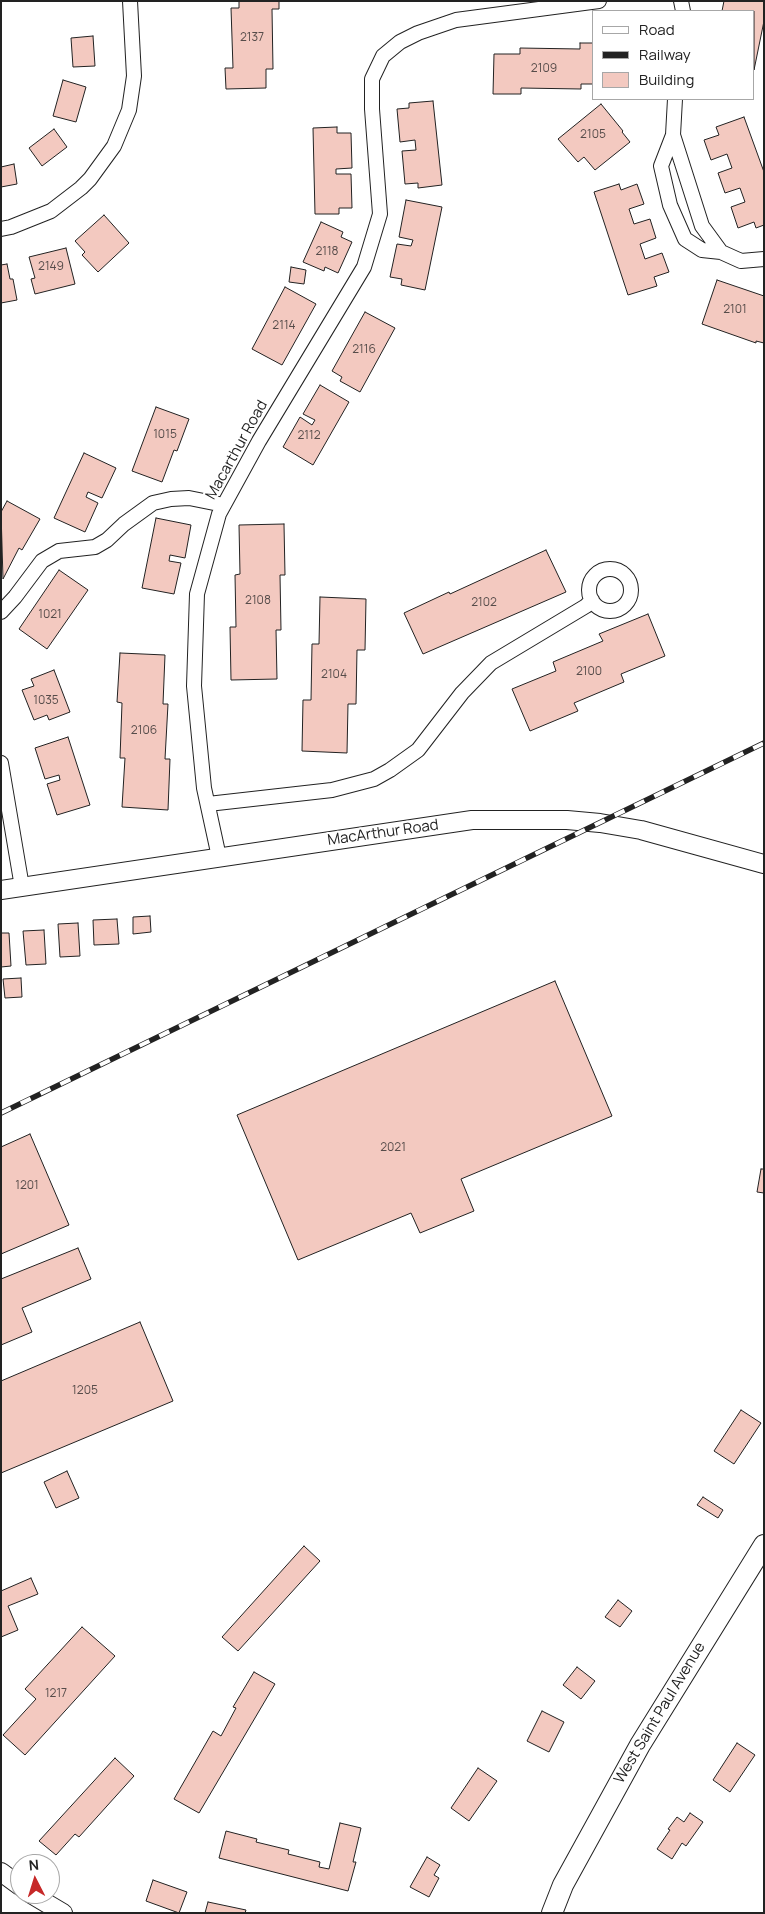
<!DOCTYPE html>
<style>
body{margin:0}
#map{position:relative;width:765px;height:1914px;overflow:hidden;background:#fff;font-family:Manrope,sans-serif}
canvas{display:block}
.frame{position:absolute;inset:0;border:2px solid #222;pointer-events:none}
.legend{position:absolute;left:592px;top:10px;width:162px;height:90px;box-sizing:border-box;background:#fff;border:1px solid #a7a7a7;margin:0;padding:6px 9px;list-style:none;font-size:15px;color:#222}
.legend li{display:flex;align-items:center;gap:10px;height:25px}
.legend b{width:25px;border:1px solid #a7a7a7}
.north{position:absolute;left:10px;top:1854px;width:50px;height:50px;box-sizing:border-box;background:#fff;border:1px solid #a7a7a7;border-radius:50%;rotate:355deg;font-size:14px;font-weight:700;line-height:20px;text-align:center;color:#222}
.north::after{content:'';display:block;margin:auto;width:18px;height:22px;background:#c62828;clip-path:polygon(50% 0,100% 100%,50% 72%,0 100%)}
</style>
<div id="map">
<canvas width="765" height="1914"></canvas>
<div class="frame"></div>
<ul class="legend">
<li><b style="height:6px;background:#fff"></b>Road</li>
<li><b style="height:6px;background:#222"></b>Railway</li>
<li><b style="height:14px;background:#f3c9c0"></b>Building</li>
</ul>
<div class="north">N</div>
</div>
<script>
const context = document.querySelector('canvas').getContext('2d');
context.lineJoin = 'round';
function fill(path, color) {
  context.fillStyle = color;
  context.fill(path, 'evenodd');
}
function toPath(rows) {
  const path = new Path2D();
  for (const r of rows) {
    if (r.length === 3) {
      path.moveTo(r[0] + r[2], r[1]);
      path.arc(r[0], r[1], r[2], 0, 2 * Math.PI);
      continue;
    }
    path.moveTo(r[0], r[1]);
    for (let i = 2; i < r.length; i += 2) path.lineTo(r[i], r[i + 1]);
  }
  return path;
}
function stroke(path, color, width, dash) {
  context.strokeStyle = color;
  context.lineWidth = width;
  context.lineCap = dash ? 'butt' : 'round';
  context.setLineDash(dash || []);
  context.stroke(path);
}
function drawText(font, color, halo, rows, align = 'center') {
  context.font = font + ' Manrope,sans-serif';
  context.lineWidth = 4;
  context.setLineDash([]);
  context.textBaseline = 'middle';
  context.strokeStyle = halo;
  context.fillStyle = color;
  for (const [text, x, y, turn = 0] of rows) {
    context.save();
    context.translate(x, y);
    context.rotate((+turn || 0) * Math.PI / 180);
    context.textAlign = isNaN(turn) ? turn : align;
    if (halo) context.strokeText(text, 0, 0);
    context.fillText(text, 0, 0);
    context.restore();
  }
}
const building = toPath([
 [239,1,279,1,279,9,272,9,273,69,266,69,266,88,226,89,225,68,233,68,231,8,239,8,239,1],
 [724,1,764,1,764,21,754,70,754,11,722,11,724,1],
 [93,36,95,66,73,67,71,38,93,36],
 [580,43,594,43,594,84,581,84,581,89,521,88,521,94,493,94,494,54,520,54,520,48,580,49,580,43],
 [63,80,86,87,76,122,53,116,63,80],
 [433,101,442,185,418,188,418,183,405,184,402,151,416,150,415,140,400,142,397,109,409,108,409,103,433,101],
 [601,104,623,131,622,132,630,142,595,170,584,157,578,162,558,139,601,104],
 [744,117,764,172,764,225,756,228,754,222,738,228,731,207,745,202,740,188,725,193,718,173,732,168,727,154,711,160,704,140,719,135,716,127,744,117],
 [337,127,337,133,351,133,352,168,336,169,336,174,351,174,352,208,339,208,339,214,315,214,313,128,337,127],
 [54,129,67,147,42,166,29,148,54,129],
 [14,164,17,184,1,187,1,167,14,164],
 [619,184,621,190,637,184,644,204,629,209,634,224,650,219,656,238,640,244,645,259,662,253,669,272,654,277,657,286,628,295,594,192,619,184],
 [406,200,442,207,425,290,401,285,402,279,390,277,397,244,411,246,413,240,399,237,406,200],
 [104,215,129,243,98,272,82,255,85,252,75,241,104,215],
 [321,222,343,232,341,237,352,242,338,273,325,267,324,271,303,262,321,222],
 [66,248,75,284,35,294,31,279,35,278,29,257,66,248],
 [7,264,10,279,13,279,17,300,1,303,1,265,7,264],
 [291,267,306,270,304,284,289,282,291,267],
 [717,280,764,296,764,343,756,341,756,343,702,324,717,280],
 [285,287,316,304,282,365,252,349,285,287],
 [365,312,395,328,360,392,340,381,342,377,332,371,365,312],
 [320,385,349,402,313,465,283,447,300,417,312,425,315,420,303,414,320,385],
 [156,407,189,419,177,451,174,450,162,482,132,471,156,407],
 [84,453,116,468,102,498,88,492,86,497,98,503,85,532,54,518,84,453],
 [7,501,40,519,22,550,19,548,3,579,1,512,7,501],
 [156,518,191,525,185,558,170,555,169,561,181,563,174,594,142,588,156,518],
 [284,524,285,575,280,575,281,630,276,630,277,679,231,680,230,627,236,627,235,575,240,574,239,525,284,524],
 [546,550,566,592,423,654,404,613,449,592,450,594,546,550],
 [59,570,88,590,47,649,19,629,59,570],
 [320,597,366,599,365,650,357,650,356,704,348,704,347,753,302,751,303,700,311,700,312,644,319,644,320,597],
 [648,614,665,656,621,674,624,682,574,703,578,711,530,731,512,689,556,671,553,662,603,641,599,634,648,614],
 [120,653,165,655,163,704,168,704,165,759,170,759,168,810,122,807,125,758,120,758,122,703,117,702,120,653],
 [54,670,70,712,49,720,47,715,34,720,22,690,34,686,31,679,54,670],
 [68,737,90,805,57,815,47,784,60,780,59,775,45,779,35,748,68,737],
 [150,916,151,932,133,934,133,917,150,916],
 [117,919,119,944,94,945,93,920,117,919],
 [78,923,80,956,60,957,58,924,78,923],
 [44,930,46,964,26,965,23,931,44,930],
 [1,933,9,933,11,966,1,967,1,933],
 [21,978,22,997,5,998,3,979,21,978],
 [555,981,612,1116,461,1179,474,1211,420,1233,411,1213,298,1260,237,1115,555,981],
 [30,1134,69,1225,1,1254,1,1147,30,1134],
 [761,1169,764,1169,764,1193,757,1192,761,1169],
 [78,1248,91,1279,22,1308,32,1332,1,1345,1,1279,78,1248],
 [140,1322,173,1401,1,1473,1,1381,140,1322],
 [741,1410,761,1423,734,1464,714,1451,741,1410],
 [67,1471,79,1498,56,1508,44,1482,67,1471],
 [703,1497,723,1510,718,1518,697,1505,703,1497],
 [304,1546,320,1561,238,1651,222,1637,304,1546],
 [31,1578,38,1594,8,1606,18,1630,1,1637,1,1591,31,1578],
 [618,1600,632,1611,620,1627,605,1617,618,1600],
 [82,1627,115,1656,25,1755,3,1735,36,1699,25,1689,82,1627],
 [577,1667,595,1681,581,1699,563,1685,577,1667],
 [254,1672,275,1684,199,1813,174,1799,213,1731,221,1736,236,1708,233,1707,254,1672],
 [542,1711,564,1722,549,1752,527,1741,542,1711],
 [737,1743,755,1755,730,1792,713,1780,737,1743],
 [115,1758,134,1776,79,1837,75,1834,56,1855,39,1841,115,1758],
 [478,1768,497,1781,469,1821,451,1808,478,1768],
 [690,1813,703,1822,686,1846,682,1843,672,1859,657,1849,670,1830,668,1829,677,1817,684,1822,690,1813],
 [340,1823,361,1828,353,1862,356,1862,348,1891,219,1858,226,1831,257,1839,256,1842,289,1850,288,1854,320,1862,319,1867,329,1869,340,1823],
 [427,1857,440,1865,434,1875,439,1878,429,1897,410,1887,427,1857],
 [153,1880,187,1892,179,1913,146,1901,153,1880],
 [208,1902,246,1910,245,1913,205,1913,208,1902]
]);
fill(building, '#f3c9c0');
stroke(building, '#222', 1);
const minor = toPath([
 [681,1,683,11],
 [675,99,673,135,702,226,721,252],
 [673,135,661,166,670,205,685,239,702,250,721,252,741,261,764,259],
 [1,229,11,227,51,211,81,188,90,179,114,146,129,110,134,76,130,1],
 [610,590,21],
 [1,612,15,597,42,561,59,551,95,547,107,540,124,524,153,503,171,499,189,498,224,505],
 [1,763,22,887],
 [208,804,332,790,374,779,390,770,418,750,462,693,491,663,586,606,592,600],
 [219,857,204,788,194,686,197,594,219,514,259,441,364,267,380,214,372,109,372,79,383,56,400,42,418,33,456,20,599,1]
]);
const tertiary = toPath([
 [1,890,472,820,567,820,600,823,641,830,764,864],
 [1,1872,20,1886],
 [31,1894,63,1913]
]);
const secondary = toPath([
 [552,1913,563,1885,640,1745,764,1545]
]);
stroke(minor, '#222', 16);
stroke(tertiary, '#222', 20);
stroke(secondary, '#222', 22);
stroke(minor, '#fff', 14);
stroke(tertiary, '#fff', 18);
stroke(secondary, '#fff', 20);
const rail = toPath([
 [1,1113,764,743]
]);
stroke(rail, '#222', 5.5);
stroke(rail, '#fff', 4, [11]);
drawText('12px', '#564c4a', null, [
 ["2137",252,38],
 ["2109",544,69],
 ["2105",593,135],
 ["2118",327,252],
 ["2149",51,267],
 ["2101",735,310],
 ["2114",284,326],
 ["2116",364,350],
 ["1015",165,435],
 ["2112",309,436],
 ["2108",258,601],
 ["2102",484,603],
 ["1021",50,615],
 ["2100",589,672],
 ["2104",334,675],
 ["1035",46,701],
 ["2106",144,731],
 ["2021",393,1148],
 ["1201",27,1186],
 ["1205",85,1391],
 ["1217",56,1694]
]);
drawText('15px', '#222', '#fff', [
 ["Macarthur Road",237,450,-61],
 ["MacArthur Road",383,833,-8],
 ["West Saint Paul Avenue",660,1713,-59]
]);
</script>
